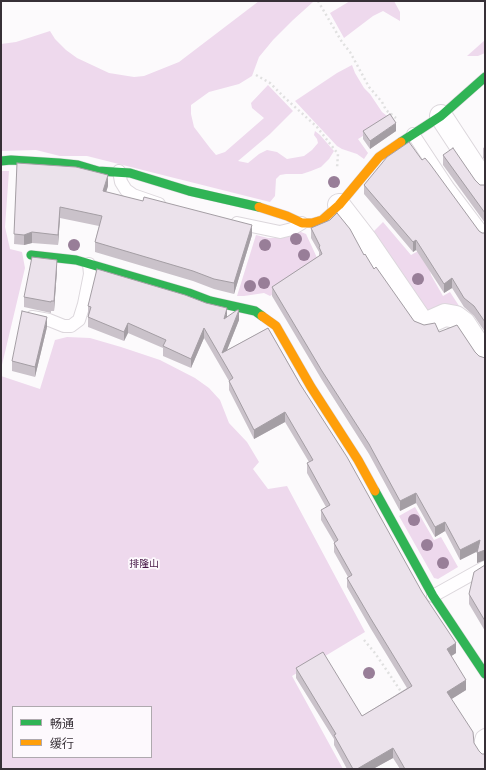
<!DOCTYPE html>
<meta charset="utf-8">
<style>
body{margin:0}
#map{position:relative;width:486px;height:770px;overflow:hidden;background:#fcfafc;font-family:Raleway,"Noto Sans SC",sans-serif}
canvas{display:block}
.frame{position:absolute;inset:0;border:2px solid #373037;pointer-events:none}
.legend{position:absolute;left:12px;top:706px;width:140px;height:52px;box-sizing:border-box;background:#fdf9fd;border:1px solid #aea9ae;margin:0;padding:5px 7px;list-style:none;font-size:12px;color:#373037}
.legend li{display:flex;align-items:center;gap:8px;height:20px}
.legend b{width:20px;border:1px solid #aea9ae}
</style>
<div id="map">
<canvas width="486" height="770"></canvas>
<div class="frame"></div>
<ul class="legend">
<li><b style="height:5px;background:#30b455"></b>畅通</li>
<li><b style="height:5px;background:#ff9f0a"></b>缓行</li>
</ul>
</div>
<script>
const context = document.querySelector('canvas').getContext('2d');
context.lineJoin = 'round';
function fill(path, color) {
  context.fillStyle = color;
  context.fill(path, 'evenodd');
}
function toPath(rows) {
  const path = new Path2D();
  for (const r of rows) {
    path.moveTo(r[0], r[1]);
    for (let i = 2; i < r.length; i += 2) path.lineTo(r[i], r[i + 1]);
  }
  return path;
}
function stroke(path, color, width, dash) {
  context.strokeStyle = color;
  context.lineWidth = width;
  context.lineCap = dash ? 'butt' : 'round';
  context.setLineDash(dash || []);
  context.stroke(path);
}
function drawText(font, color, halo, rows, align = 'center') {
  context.font = font + ' Raleway,"Noto Sans SC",sans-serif';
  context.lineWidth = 3.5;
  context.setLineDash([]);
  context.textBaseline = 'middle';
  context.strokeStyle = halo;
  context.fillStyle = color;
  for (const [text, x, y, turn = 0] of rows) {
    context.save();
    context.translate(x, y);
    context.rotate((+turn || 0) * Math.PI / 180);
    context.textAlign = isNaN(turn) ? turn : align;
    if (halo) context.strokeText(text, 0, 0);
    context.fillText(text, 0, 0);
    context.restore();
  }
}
fill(toPath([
 [259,1,313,2,293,20,273,40,259,57,252,76,239,84,209,92,191,105,191,114,194,127,210,148,216,155,225,152,264,118,252,108,251,103,268,85,293,111,270,134,238,161,248,163,259,154,267,150,277,152,287,159,304,156,312,150,318,143,317,139,314,135,315,131,320,135,334,151,329,159,321,167,311,171,302,174,286,174,280,175,276,179,275,196,270,202,87,156,60,156,36,150,1,151,1,44,16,42,50,31,55,39,66,50,77,58,109,73,134,77,144,76,179,62],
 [350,1,394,1,400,12,400,21,383,11,373,16,344,38,330,13],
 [485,40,485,53,478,56,467,56],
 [352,65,355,73,364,88,370,94,382,112,391,119,358,139,368,153,364,159,357,154,342,149,337,146,295,101,337,73],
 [1,171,9,171,5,227,10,249,22,252,25,268,1,369],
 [383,222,411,255,420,250,428,263,431,275,443,296,450,292,463,312,427,320,372,233],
 [301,232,306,234,319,262,270,296,264,293,244,296,237,296,256,235,268,238,277,238],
 [67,337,90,338,121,347,160,360,195,378,209,388,220,400,229,423,247,442,259,462,253,469,268,489,287,486,365,632,292,676,343,769,1,769,1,376,40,389,55,340],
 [13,707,151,707,151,757,13,757],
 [415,507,434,540,441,537,458,567,438,579,434,578,399,516]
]), '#eed9ed');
const lane = toPath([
 [413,134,448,187,485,236],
 [119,171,121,182,126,190,133,195,159,204],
 [237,223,280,232,292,229,302,223],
 [32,317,49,320,64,326,71,326,79,320,84,304,90,274,89,264],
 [433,596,485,567],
 [485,735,482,737,480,744,481,751,485,757]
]);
const street = toPath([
 [441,116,485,183],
 [339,205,366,240,420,319,423,322,427,323,445,315,456,317,464,323,485,355]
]);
const fast = toPath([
 [401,142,441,116,485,77],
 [1,161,11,160,59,163,78,165,98,171,130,173,189,191,259,207],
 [31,255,76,260,189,293,210,301,255,311,262,316],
 [375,491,433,596,485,674]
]);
const slow = toPath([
 [259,207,287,216,302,223,312,223,322,220,339,205,379,157,401,142],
 [262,316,276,326,311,387,358,460,375,491]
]);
stroke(lane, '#dcd7dc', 14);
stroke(street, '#dcd7dc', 24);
stroke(fast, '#dcd7dc', 10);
stroke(slow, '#dcd7dc', 10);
stroke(toPath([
 [318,1,342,42,350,52,369,87,382,102,386,110,396,118],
 [256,75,270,83,284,97,317,127,338,154,337,168],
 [364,640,375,653,402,693]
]), '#e0e0e0', 2.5, [2, 3]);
stroke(lane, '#fffeff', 12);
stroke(street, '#fffeff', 22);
stroke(fast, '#30b455', 9);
stroke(slow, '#ff9f0a', 9);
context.fillStyle = '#987e98';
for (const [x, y] of [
 [334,182],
 [296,239],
 [74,245],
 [265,245],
 [304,255],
 [418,279],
 [264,283],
 [250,286],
 [414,520],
 [427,545],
 [443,563],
 [369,673]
]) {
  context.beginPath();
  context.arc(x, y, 6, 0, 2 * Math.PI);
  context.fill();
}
fill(toPath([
 [363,131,396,131,370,149,363,139],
 [485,147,485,160,483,158,483,148],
 [443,155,480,185,485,185,485,223,443,165],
 [422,160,479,231,482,233,485,233,485,332,474,316,464,307,452,288,444,293,416,250,413,252,364,194,364,185],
 [17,163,108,186,106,192,252,235,234,294,214,289,193,281,95,252,95,242,99,226,60,218,58,245,32,243,24,245,14,244],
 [311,228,364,255,414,321,439,332,475,352,479,356,485,358,485,560,477,563,478,551,460,560,445,531,435,537,416,503,400,511,369,454,322,380,272,296,272,287,319,256,319,252,311,238],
 [57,270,54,311,51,311,51,313,24,307,24,297],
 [88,306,227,317,239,320,227,350,268,328,456,653,451,656,466,690,451,699,474,743,485,769,400,769,393,758,373,769,347,769,334,745,334,739,296,678,296,668,362,716,407,688,371,629,347,587,347,578,348,577,334,552,334,542,321,520,321,510,326,507,307,473,307,463,309,462,285,422,254,439,229,390,229,381,204,338,191,368,163,356,163,348,128,333,124,341,88,327],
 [47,327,35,377,12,371,12,361],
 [485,565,485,631,469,604,469,594]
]), '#cac2ca');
fill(toPath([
 [396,123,396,131,370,149,370,141],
 [108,175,108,186,103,202,103,191],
 [60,207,60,218,58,245,58,235],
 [252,225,252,235,234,294,234,283],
 [32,232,32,243,24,245,24,235],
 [416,240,416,250,413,252,413,242],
 [57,260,57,270,54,311,54,301],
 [452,278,452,288,444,293,444,284],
 [227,308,227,318,224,319],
 [239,310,239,320,223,360,222,353],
 [47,317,47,327,35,377,35,367],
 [128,323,128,333,124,341,124,332],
 [204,328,204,338,191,368,191,359],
 [285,412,285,422,254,439,254,430],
 [416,493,416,503,400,511,400,501],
 [445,522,445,531,435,537,435,527],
 [480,540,480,550,460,560,460,550],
 [485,550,485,560,477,563,477,553],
 [456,643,456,653,447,659,447,649],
 [466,680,466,690,447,702,447,692],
 [393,748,393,758,373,769,357,769]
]), '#a49ea4');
const building = toPath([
 [390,114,396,123,370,141,363,131,390,114],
 [409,142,422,160,425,158,430,164,479,231,482,233,485,233,485,322,474,306,464,298,452,278,444,284,416,240,413,242,364,185,387,157,409,142],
 [453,148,475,180,480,185,485,185,485,213,443,155,453,148],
 [17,163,76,167,108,175,103,191,143,201,144,197,252,225,234,283,214,279,193,271,95,242,102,216,60,207,58,235,32,232,24,235,14,234,17,163],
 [337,213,350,229,364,255,365,254,374,269,376,267,414,321,424,325,435,323,439,332,457,325,475,352,479,356,485,358,485,550,477,553,480,540,460,550,445,522,435,527,416,493,400,501,369,444,322,371,272,287,322,254,319,247,320,246,311,228,330,220,337,213],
 [32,257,57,260,54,301,51,301,51,302,24,297,32,257],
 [97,269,185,295,206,303,227,308,224,319,237,310,239,310,222,353,268,328,300,384,347,457,422,592,456,643,447,649,466,680,447,692,473,732,474,743,479,751,482,754,485,754,485,769,405,769,393,748,357,769,353,769,334,735,336,734,296,668,323,652,362,716,412,686,371,619,347,578,352,575,334,543,338,540,321,510,330,505,307,463,313,460,285,412,254,430,229,381,233,378,204,328,191,359,163,346,166,340,128,323,124,332,88,317,91,307,88,306,97,269],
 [22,311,47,317,35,367,12,361,22,311],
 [485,565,485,621,469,594,474,572,485,565]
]);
fill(building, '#ebe2eb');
stroke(building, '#a49ea4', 1);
drawText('10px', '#471846', '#fdf9fd', [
 ["排隆山",144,564]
]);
</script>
